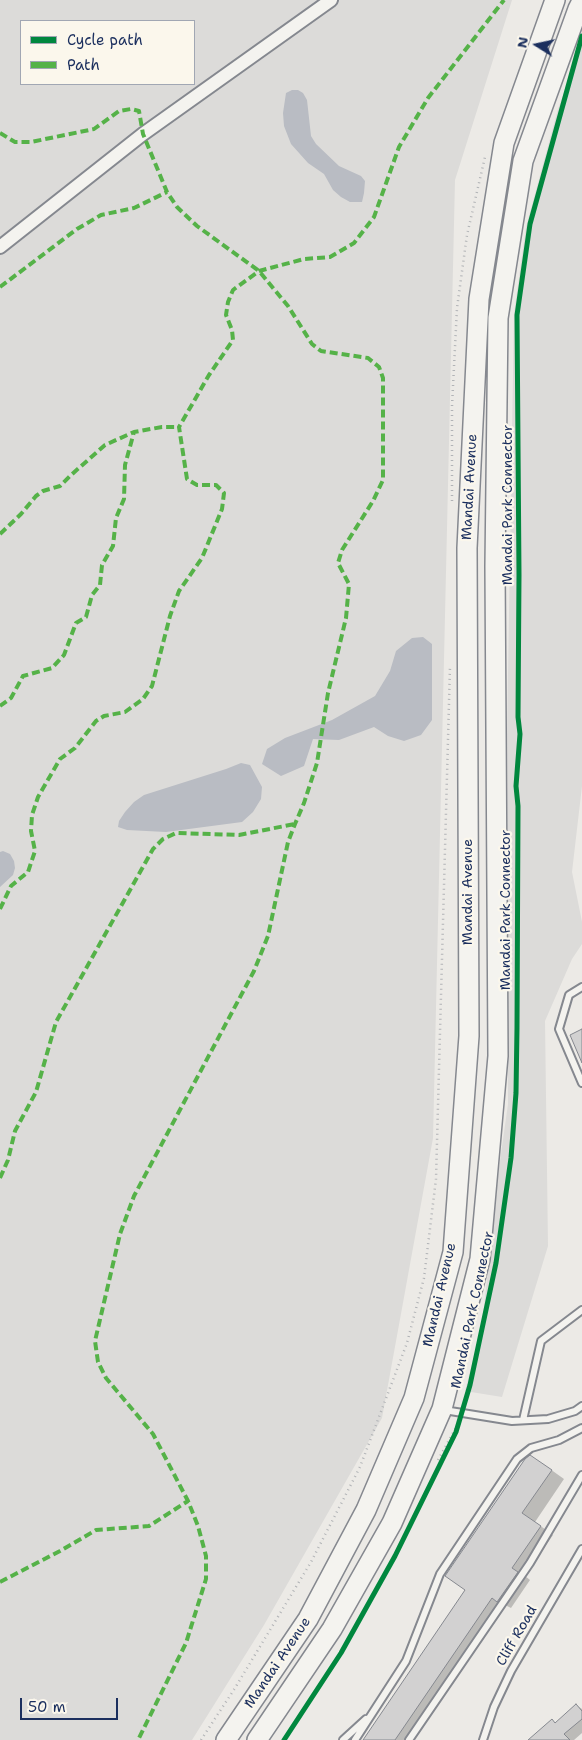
<!DOCTYPE html>
<style>
body{margin:0}
#map{position:relative;width:582px;height:1740px;overflow:hidden;background:#eceae6;font-family:"Shantell Sans",sans-serif}
canvas{display:block}
.legend{position:absolute;left:20px;top:20px;width:175px;height:65px;box-sizing:border-box;background:#fbf7ec;border:1px solid #a1a7b3;margin:0;padding:6px 9px;list-style:none;font-size:15px;color:#1b2f5e}
.legend li{display:flex;align-items:center;gap:10px;height:25px}
.legend b{width:25px;border:1px solid #a1a7b3}
.north{position:absolute;left:512px;top:20px;width:50px;height:50px;-webkit-text-stroke:4px #fbf7ec;paint-order:stroke;rotate:280deg;font-size:14px;font-weight:700;line-height:20px;text-align:center;color:#1b2f5e}
.north::after{content:'';display:block;margin:auto;width:18px;height:22px;background:#1b2f5e;clip-path:polygon(50% 0,100% 100%,50% 72%,0 100%)}
.scale{position:absolute;left:20px;top:1698px;width:98px;height:22px;box-sizing:border-box;border:2px solid #1b2f5e;border-top:0;padding-left:6px;font-size:15px;line-height:18px;white-space:nowrap;color:#1b2f5e;-webkit-text-stroke:4px #fbf7ec;paint-order:stroke}
</style>
<div id="map">
<canvas width="582" height="1740"></canvas>
<ul class="legend">
<li><b style="height:6px;background:#00873e"></b>Cycle path</li>
<li><b style="height:6px;background:#55b248"></b>Path</li>
</ul>
<div class="north">N</div>
<div class="scale">50 m</div>
</div>
<script>
const context = document.querySelector('canvas').getContext('2d');
context.lineJoin = 'round';
function fill(path, color) {
  context.fillStyle = color;
  context.fill(path, 'evenodd');
}
function toPath(rows) {
  const path = new Path2D();
  for (const r of rows) {
    path.moveTo(r[0], r[1]);
    for (let i = 2; i < r.length; i += 2) path.lineTo(r[i], r[i + 1]);
  }
  return path;
}
function stroke(path, color, width, dash) {
  context.strokeStyle = color;
  context.lineWidth = width;
  context.lineCap = dash ? 'butt' : 'round';
  context.setLineDash(dash || []);
  context.stroke(path);
}
function drawText(font, color, halo, rows, align = 'center') {
  context.font = font + ' "Shantell Sans",sans-serif';
  context.lineWidth = 4.5;
  context.setLineDash([]);
  context.textBaseline = 'middle';
  context.strokeStyle = halo;
  context.fillStyle = color;
  for (const [text, x, y, turn = 0] of rows) {
    context.save();
    context.translate(x, y);
    context.rotate((+turn || 0) * Math.PI / 180);
    context.textAlign = isNaN(turn) ? turn : align;
    if (halo) context.strokeText(text, 0, 0);
    context.fillText(text, 0, 0);
    context.restore();
  }
}
fill(toPath([
 [0,0,512,0,455,180,433,1138,382,1418,264,1625,192,1740,0,1740],
 [21,21,194,21,194,84,21,84],
 [582,44,582,786,572,872,582,922,582,944,572,959,545,1021,548,1246,502,1397,465,1391,482,1325,499,1168,508,1104,507,734,514,313,526,227,558,109]
]), '#dcdbd9');
fill(toPath([
 [292,90,298,90,303,93,307,100,311,136,316,144,339,166,361,176,365,181,364,193,362,202,350,202,341,197,333,190,324,174,308,163,291,144,284,126,283,113,286,93],
 [423,637,432,644,432,720,421,735,404,741,388,736,374,727,339,740,313,739,304,766,281,776,262,764,267,749,285,738,332,720,375,696,390,671,396,651,412,638],
 [241,763,250,765,262,787,261,799,253,812,242,822,166,832,127,830,118,827,119,821,125,812,134,802,144,795,226,769],
 [3,851,10,854,14,861,15,868,13,875,0,887,0,852]
]), '#b9bcc3');
fill(toPath([
 [543,1464,564,1479,535,1522,553,1535,525,1576,530,1580,511,1608,505,1605,413,1740,364,1740,467,1589],
 [576,1705,582,1709,582,1733,574,1740,530,1740,552,1721,556,1723]
]), '#0003');
const building = toPath([
 [582,1029,582,1063,570,1035,582,1029],
 [530,1455,552,1470,522,1513,541,1526,512,1568,518,1572,497,1602,492,1598,395,1740,363,1740,465,1590,445,1576,525,1459,530,1455],
 [576,1704,582,1711,582,1719,564,1734,570,1740,528,1740,552,1719,555,1723,576,1704]
]);
fill(building, '#d2d1d1');
stroke(building, '#85888f', 1);
const service = toPath([
 [582,987,569,995,559,1029,582,1083],
 [444,1410,512,1421,548,1419,575,1411,582,1406],
 [523,1420,541,1341,582,1310],
 [343,1740,366,1719],
 [355,1740,406,1661,440,1574,517,1459,531,1448,559,1440,582,1428],
 [409,1740,530,1563,582,1475],
 [483,1740,494,1707,511,1671,582,1549]
]);
const minor = toPath([
 [0,247,143,134,331,0]
]);
const primary = toPath([
 [226,1740,308,1619,366,1510,414,1398,453,1252,469,1036,467,548,479,299,504,143,555,0],
 [257,1740,332,1629,392,1523,442,1409,480,1259,498,1056,495,566,498,318,523,161,578,9,582,1]
]);
stroke(service, '#85888f', 10);
stroke(minor, '#85888f', 16);
stroke(primary, '#85888f', 22);
stroke(toPath([
 [452,501,452,406,457,308,467,235,485,157],
 [438,1460,459,1422],
 [201,1740,235,1688,311,1562,360,1467,407,1343,424,1278,436,1179,450,666]
]), '#b1b3b6', 2.5, [1, 4]);
stroke(service, '#f4f3ef', 6);
stroke(minor, '#f4f3ef', 12);
stroke(primary, '#f4f3ef', 19);
stroke(toPath([
 [0,133,15,142,31,142,94,129,119,111,131,109,139,111,143,134,167,192,177,207,197,226,259,271,288,306,312,344,321,351,368,358,379,367,383,378,383,480,373,501,342,550,338,563,349,584,346,618,328,693,317,763,304,803,295,824,288,842,268,936,254,971,134,1196,120,1234,95,1341,98,1362,106,1378,153,1434,188,1501,198,1526,206,1556,206,1579,186,1643,138,1740],
 [0,287,77,229,101,215,134,208,167,192],
 [0,534,21,514,36,496,43,491,60,486,71,475,105,445,134,432,162,427,179,427],
 [0,706,11,698,23,676,52,668,64,655,76,623,86,617,92,595,100,585,102,565,113,546,116,518,124,499,125,465,134,432],
 [0,909,11,886,28,872,35,851,31,831,32,815,38,797,60,759,75,748,96,721,104,716,125,712,143,699,152,686,170,616,179,591,202,558,222,509,224,493,216,485,197,485,187,479,179,427,209,375,233,340,232,330,226,315,228,302,233,290,259,271,304,259,330,257,354,243,374,217,399,147,428,98,504,0],
 [0,1178,8,1160,15,1131,36,1092,56,1022,153,849,163,839,176,833,239,835,295,824],
 [0,1582,60,1551,96,1530,149,1526,188,1501]
]), '#55b248', 4, [8, 4]);
stroke(toPath([
 [284,1740,341,1653,395,1556,456,1432,470,1385,496,1263,511,1158,516,1093,517,1028,518,806,516,786,520,734,518,717,519,575,517,315,530,224,582,36]
]), '#00873e', 5);
drawText('14px', '#1b2f5e', '#fbf7ec', [
 ["Mandai Avenue",470,487,-87],
 ["Mandai Park Connector",508,505,-90],
 ["Mandai Avenue",468,892,-90],
 ["Mandai Park Connector",506,910,-90],
 ["Mandai Avenue",440,1295,-77],
 ["Mandai Park Connector",473,1310,-78],
 ["Cliff Road",517,1636,-60],
 ["Mandai Avenue",278,1663,-56]
]);
</script>
